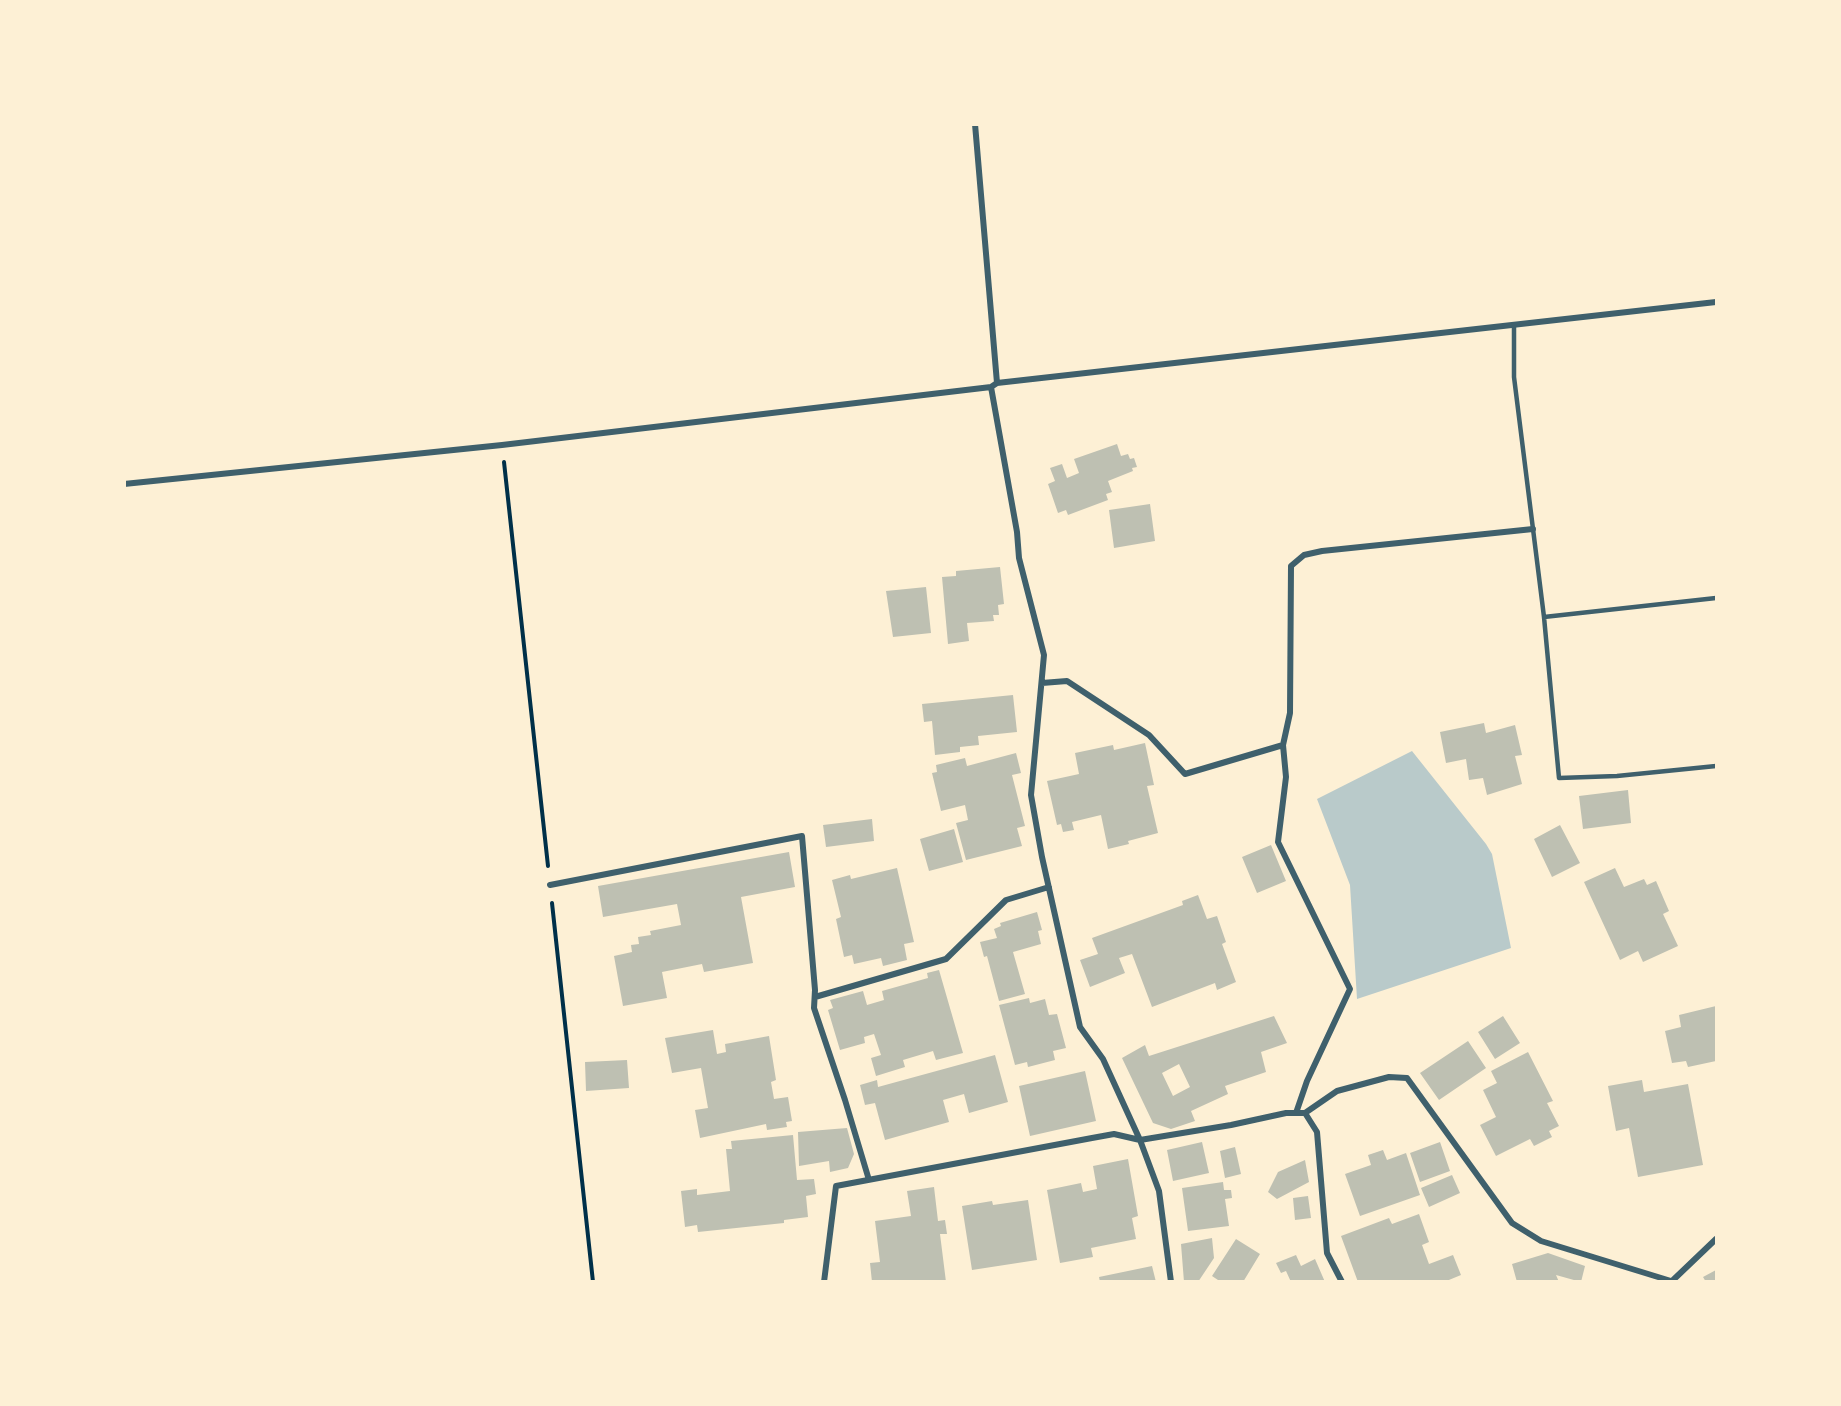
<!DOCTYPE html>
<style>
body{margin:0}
#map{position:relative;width:1841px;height:1406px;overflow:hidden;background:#fdf0d5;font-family:"Nunito Sans",sans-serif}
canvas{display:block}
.frame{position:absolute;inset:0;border:126px solid #fdf0d5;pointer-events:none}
</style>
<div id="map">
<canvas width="1841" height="1406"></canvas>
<div class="frame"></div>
</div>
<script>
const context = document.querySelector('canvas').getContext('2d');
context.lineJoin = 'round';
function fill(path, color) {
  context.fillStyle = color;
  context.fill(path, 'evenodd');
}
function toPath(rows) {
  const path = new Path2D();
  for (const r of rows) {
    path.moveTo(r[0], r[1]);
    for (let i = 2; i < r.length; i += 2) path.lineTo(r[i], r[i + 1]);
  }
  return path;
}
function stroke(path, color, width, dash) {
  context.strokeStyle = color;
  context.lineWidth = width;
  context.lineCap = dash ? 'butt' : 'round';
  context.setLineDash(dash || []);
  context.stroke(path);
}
fill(toPath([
 [1412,751,1486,844,1492,854,1511,948,1357,999,1350,885,1317,799]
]), '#b9caca');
fill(toPath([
 [1117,444,1121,456,1128,454,1130,459,1134,458,1137,467,1132,468,1133,471,1108,481,1112,492,1106,494,1108,500,1068,515,1066,510,1058,513,1048,484,1055,481,1050,468,1062,464,1067,478,1079,473,1074,459],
 [1150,504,1155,541,1114,548,1109,510],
 [1000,567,1004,604,998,605,999,615,993,615,994,621,967,623,969,641,948,644,942,577,956,576,956,571],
 [926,587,931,633,893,637,886,591],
 [1013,695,1017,732,978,736,979,745,960,747,960,752,935,755,932,721,924,722,922,704],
 [1484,723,1486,733,1515,725,1522,755,1515,756,1522,784,1487,795,1483,778,1469,780,1466,759,1446,763,1440,732],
 [1145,743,1154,785,1147,786,1158,833,1128,841,1129,844,1108,849,1101,815,1072,822,1074,830,1063,832,1061,824,1057,825,1047,781,1079,774,1075,753,1113,745,1114,750],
 [1016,753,1021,773,1012,775,1025,826,1017,828,1022,846,966,860,956,823,968,820,965,805,941,811,932,773,937,772,936,765,965,758,967,766],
 [1628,790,1631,823,1583,829,1579,796],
 [872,819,874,841,826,847,823,825],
 [1560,825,1580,863,1552,877,1534,839],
 [954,829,963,862,929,871,920,839],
 [1271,845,1286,881,1257,893,1242,857],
 [789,852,795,887,741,897,753,963,704,972,702,964,662,972,667,998,623,1006,614,956,632,952,631,945,639,944,638,937,651,935,650,931,681,925,677,904,603,917,598,886],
 [897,868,914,942,904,944,907,960,883,966,881,958,854,964,852,955,844,957,836,919,841,917,832,880,850,875,851,879],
 [1615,868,1624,887,1644,879,1647,885,1656,881,1669,911,1663,914,1678,946,1643,962,1638,951,1620,960,1584,882],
 [1198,895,1207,919,1217,916,1226,942,1222,944,1236,982,1217,990,1215,983,1152,1007,1132,954,1119,958,1125,973,1090,987,1080,960,1098,954,1092,938,1183,905,1182,901],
 [1037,912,1042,930,1038,931,1041,944,1013,952,1025,994,999,1001,987,956,984,957,980,942,997,938,994,929,1001,926,1000,923],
 [939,970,963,1053,936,1060,933,1051,903,1060,905,1067,876,1076,871,1058,881,1055,874,1034,864,1037,865,1043,840,1050,828,1010,833,1008,830,1000,863,991,867,1005,884,1000,882,991,928,978,927,973],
 [1029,998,1030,1003,1045,999,1049,1015,1057,1014,1066,1048,1053,1051,1055,1060,1028,1067,1027,1062,1015,1065,999,1005],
 [1716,1006,1716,1061,1688,1067,1686,1061,1672,1063,1665,1031,1681,1027,1679,1015],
 [1274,1016,1287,1043,1261,1052,1266,1072,1225,1086,1228,1094,1191,1111,1195,1121,1171,1129,1153,1123,1122,1058,1145,1045,1149,1056],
 [1179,1064,1190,1087,1173,1096,1162,1073],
 [1503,1016,1520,1043,1495,1059,1478,1032],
 [713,1030,717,1054,726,1052,725,1044,769,1036,776,1080,771,1082,774,1099,788,1097,792,1121,786,1122,787,1127,767,1130,766,1124,700,1138,695,1110,708,1108,701,1068,672,1073,665,1038],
 [1468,1041,1486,1068,1439,1100,1420,1073],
 [1528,1052,1553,1101,1547,1103,1559,1126,1549,1131,1552,1137,1534,1146,1530,1139,1496,1156,1480,1125,1496,1117,1483,1090,1497,1083,1491,1071],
 [995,1055,1008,1102,969,1113,964,1094,943,1100,949,1122,885,1140,875,1103,865,1105,860,1085,877,1080,878,1087],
 [627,1060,629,1088,586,1091,585,1062],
 [1085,1071,1096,1121,1030,1136,1019,1086],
 [1642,1080,1644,1092,1688,1084,1703,1165,1638,1177,1629,1128,1616,1131,1608,1086],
 [847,1128,854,1154,848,1168,830,1172,829,1161,799,1166,798,1132],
 [793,1135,797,1180,814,1179,816,1194,806,1196,808,1217,784,1220,784,1223,698,1232,697,1225,685,1227,681,1191,697,1189,697,1195,730,1191,726,1149,732,1149,731,1141],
 [1202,1142,1209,1173,1173,1181,1167,1150],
 [1440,1142,1450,1171,1420,1182,1410,1153],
 [1235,1147,1241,1174,1225,1178,1220,1151],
 [1383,1150,1387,1160,1406,1153,1420,1195,1360,1216,1345,1174,1371,1165,1368,1155],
 [1128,1159,1138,1216,1132,1218,1136,1239,1091,1248,1093,1257,1060,1263,1047,1190,1081,1183,1083,1192,1097,1189,1093,1166],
 [1305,1160,1309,1182,1277,1199,1268,1192,1278,1172],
 [1452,1175,1460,1193,1429,1207,1421,1188],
 [1223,1182,1224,1190,1231,1190,1232,1198,1225,1199,1229,1226,1188,1231,1182,1188],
 [934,1187,938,1221,945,1220,947,1234,940,1234,946,1282,872,1282,870,1263,880,1262,875,1221,911,1216,907,1191],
 [1308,1196,1311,1218,1295,1220,1293,1198],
 [1028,1200,1037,1260,972,1270,962,1206,992,1201,993,1205],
 [1419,1214,1429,1242,1422,1245,1429,1264,1453,1255,1461,1275,1444,1282,1358,1282,1341,1236,1389,1218,1392,1224],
 [1212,1238,1214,1258,1198,1282,1184,1282,1181,1244],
 [1236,1239,1260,1254,1243,1282,1221,1282,1212,1276],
 [1548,1253,1585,1266,1581,1282,1556,1275,1559,1282,1517,1282,1512,1264],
 [1296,1255,1301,1266,1315,1259,1325,1282,1291,1282,1286,1271,1281,1273,1276,1263],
 [1152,1266,1156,1282,1100,1282,1099,1277],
 [1716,1270,1716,1282,1706,1282,1703,1277]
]), '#bec0b2');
stroke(toPath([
 [504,462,548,866],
 [552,903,593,1282]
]), '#003049', 4);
stroke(toPath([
 [1514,326,1514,377,1544,617,1716,598],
 [1544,617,1559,778,1617,776,1716,766]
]), '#3f606c', 4.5);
stroke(toPath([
 [975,124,997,383],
 [991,387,1017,532,1019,558,1044,655,1031,795,1042,857,1080,1027,1103,1059,1140,1140,1159,1191,1171,1282],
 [124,484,502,445,991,387,997,383,1716,302],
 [1042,683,1067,681,1149,735,1185,774,1283,745,1286,777,1278,842,1350,989,1307,1081,1296,1113],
 [1283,745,1290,713,1291,566,1304,555,1322,551,1533,529],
 [550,885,802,836,815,990,814,1008,845,1100,869,1180],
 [815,997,946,959,1006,900,1049,887],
 [1305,1113,1317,1132,1327,1253,1342,1282],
 [824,1282,836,1186,1092,1138,1114,1134,1140,1140,1231,1125,1286,1113,1305,1113,1337,1091,1389,1077,1407,1078,1512,1223,1541,1241,1671,1281],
 [1671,1282,1716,1239]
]), '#3f606c', 6);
</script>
